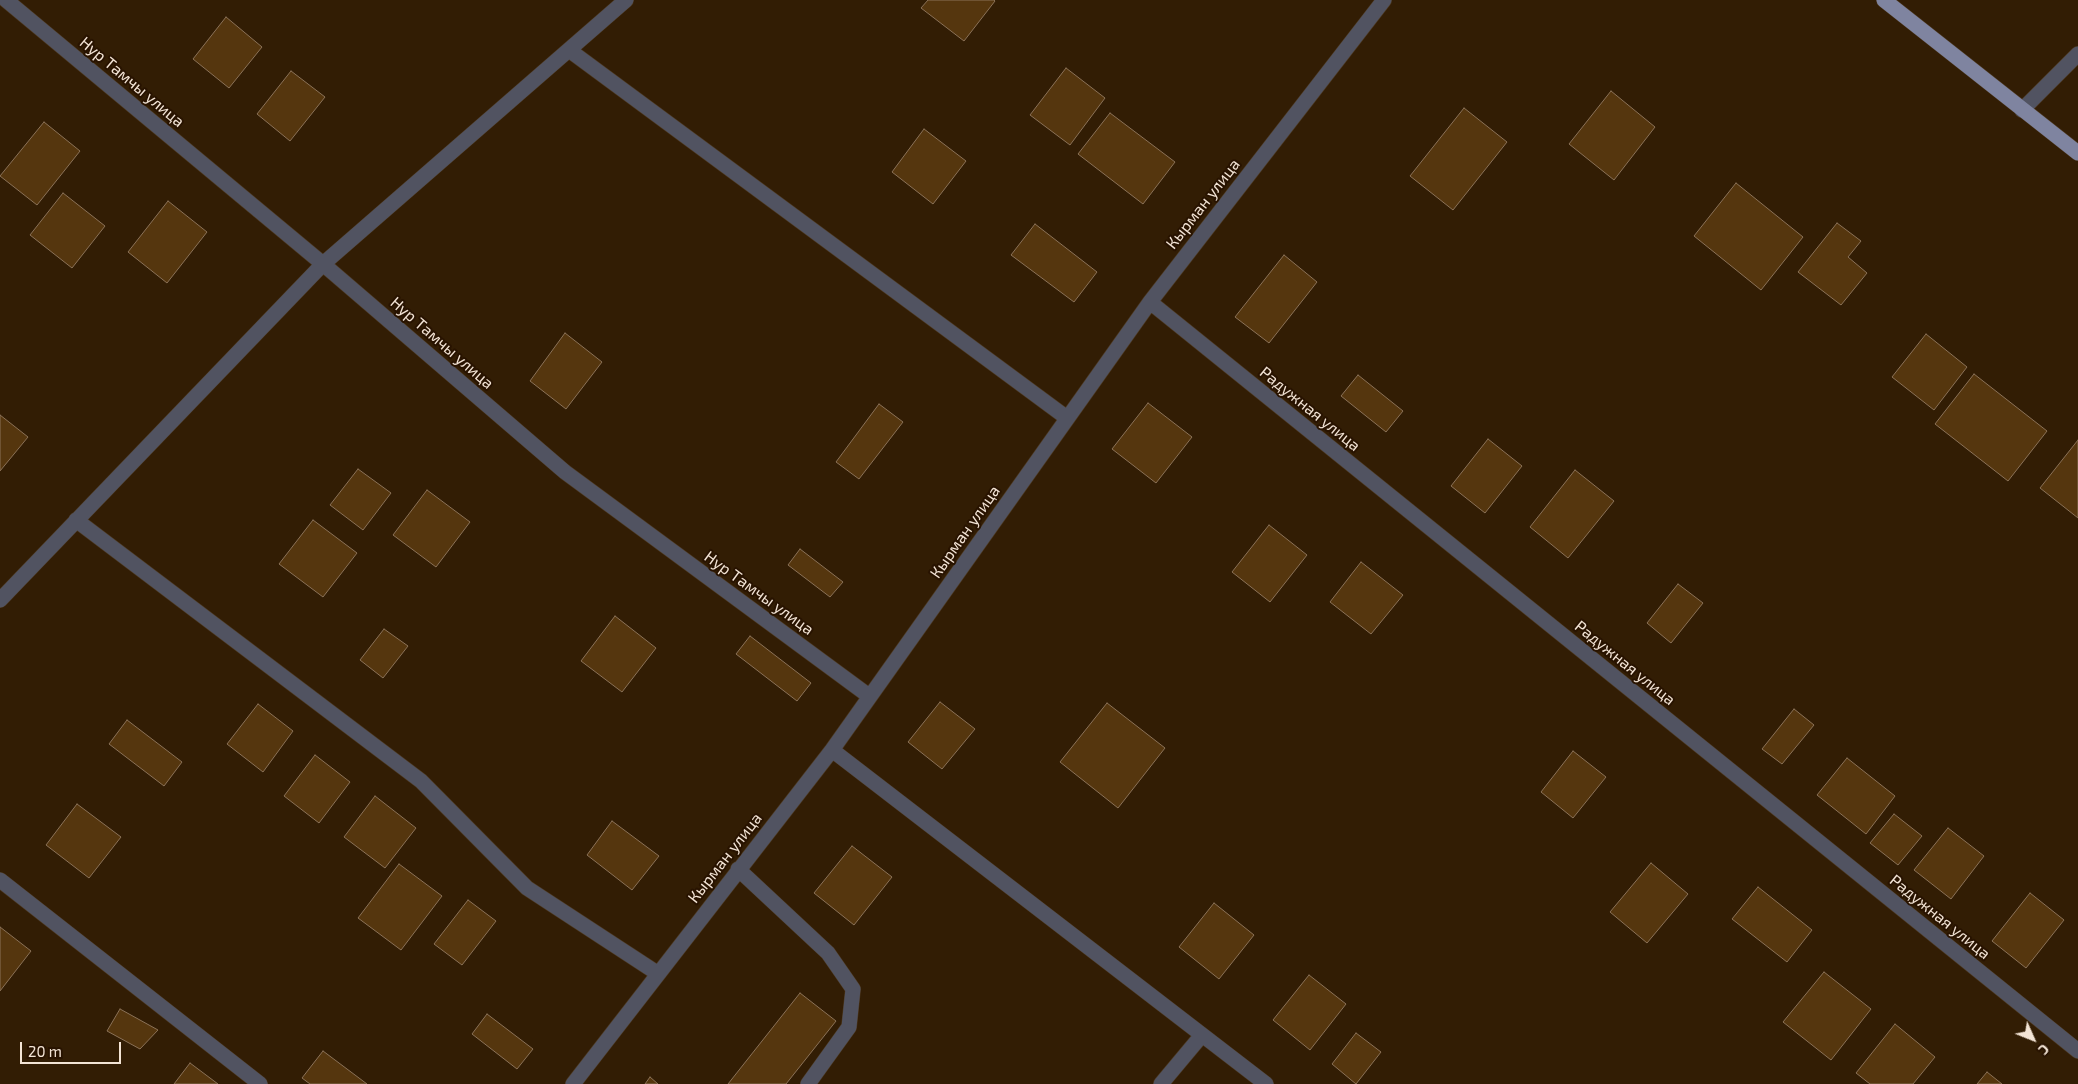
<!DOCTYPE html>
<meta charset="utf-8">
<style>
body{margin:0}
#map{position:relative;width:2078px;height:1084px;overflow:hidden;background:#321d04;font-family:"Exo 2",sans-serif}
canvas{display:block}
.north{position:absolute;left:2008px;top:1014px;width:50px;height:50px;-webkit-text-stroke:4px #281300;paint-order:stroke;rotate:134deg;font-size:14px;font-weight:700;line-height:20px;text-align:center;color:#f3e4d5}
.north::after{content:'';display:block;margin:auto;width:18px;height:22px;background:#f3e4d5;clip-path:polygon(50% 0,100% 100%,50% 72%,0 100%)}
.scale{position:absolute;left:20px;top:1042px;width:101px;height:22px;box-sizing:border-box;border:2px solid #f3e4d5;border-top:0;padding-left:6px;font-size:15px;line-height:18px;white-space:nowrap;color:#f3e4d5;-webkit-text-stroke:4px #281300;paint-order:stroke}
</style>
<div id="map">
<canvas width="2078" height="1084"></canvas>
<div class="north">С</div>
<div class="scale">20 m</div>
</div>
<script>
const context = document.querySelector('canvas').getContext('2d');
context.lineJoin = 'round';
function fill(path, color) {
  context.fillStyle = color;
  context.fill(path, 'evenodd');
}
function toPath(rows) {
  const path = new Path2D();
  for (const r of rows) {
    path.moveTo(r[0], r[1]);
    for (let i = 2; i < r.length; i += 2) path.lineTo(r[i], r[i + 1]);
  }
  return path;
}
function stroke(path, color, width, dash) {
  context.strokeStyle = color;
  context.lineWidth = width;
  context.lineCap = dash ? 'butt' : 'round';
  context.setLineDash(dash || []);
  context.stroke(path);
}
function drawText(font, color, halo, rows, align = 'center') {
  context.font = font + ' "Exo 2",sans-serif';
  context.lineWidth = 4;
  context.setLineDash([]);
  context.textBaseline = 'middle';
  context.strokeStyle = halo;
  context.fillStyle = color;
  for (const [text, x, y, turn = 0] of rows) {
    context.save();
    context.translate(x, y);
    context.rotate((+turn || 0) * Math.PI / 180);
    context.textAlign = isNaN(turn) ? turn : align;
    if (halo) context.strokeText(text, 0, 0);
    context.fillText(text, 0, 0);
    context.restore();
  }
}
const building = toPath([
 [928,0,994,0,995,1,964,41,921,8,928,0],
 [226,17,262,47,229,88,193,59,226,17],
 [1066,68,1105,98,1070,145,1030,115,1066,68],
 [291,71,325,97,290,141,257,114,291,71],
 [1611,91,1655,127,1614,180,1569,144,1611,91],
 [1464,108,1507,142,1453,210,1410,176,1464,108],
 [1110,113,1175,162,1143,204,1078,154,1110,113],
 [44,122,80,151,37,205,0,176,44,122],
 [924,129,966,161,933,204,892,172,924,129],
 [1736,183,1803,237,1761,290,1694,236,1736,183],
 [63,193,105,226,72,268,30,235,63,193],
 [168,201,207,232,167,283,128,252,168,201],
 [1837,223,1861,241,1848,257,1867,273,1841,305,1798,272,1837,223],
 [1035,224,1097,272,1074,302,1011,255,1035,224],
 [1284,255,1317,282,1269,343,1235,317,1284,255],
 [565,333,602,362,566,409,530,381,565,333],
 [1926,334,1967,367,1934,410,1892,377,1926,334],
 [1974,374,2047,431,2008,481,1935,424,1974,374],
 [1358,375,1403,411,1386,432,1341,396,1358,375],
 [1148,403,1192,437,1156,483,1112,449,1148,403],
 [879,404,903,422,859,479,836,462,879,404],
 [0,415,28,437,0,471,0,415],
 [1488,439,1522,466,1485,513,1451,486,1488,439],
 [2078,440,2078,518,2040,488,2078,440],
 [358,469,391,493,363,530,330,505,358,469],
 [1575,470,1614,501,1568,558,1530,527,1575,470],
 [427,490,470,522,436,567,393,535,427,490],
 [313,520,357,553,323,597,279,564,313,520],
 [1269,525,1307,555,1270,602,1232,572,1269,525],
 [800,549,843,582,830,597,788,565,800,549],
 [1361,562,1403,595,1371,634,1330,602,1361,562],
 [1678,584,1703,603,1671,643,1647,623,1678,584],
 [615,616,656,648,622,692,581,661,615,616],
 [384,629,408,646,383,678,360,660,384,629],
 [750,636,811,683,797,701,736,654,750,636],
 [940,702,975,729,942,769,908,742,940,702],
 [1107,703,1165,748,1118,808,1060,762,1107,703],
 [258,704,293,731,263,772,227,744,258,704],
 [1794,709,1814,725,1782,764,1762,749,1794,709],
 [127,720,182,762,164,786,109,744,127,720],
 [1573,751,1606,777,1573,818,1541,792,1573,751],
 [315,755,350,782,319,823,284,796,315,755],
 [1847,758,1895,796,1866,834,1817,795,1847,758],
 [375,796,416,828,385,868,344,837,375,796],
 [77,804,121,837,89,878,46,845,77,804],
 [1894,814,1922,836,1898,865,1870,843,1894,814],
 [612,821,659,856,632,890,587,855,612,821],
 [1948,828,1984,856,1951,899,1914,870,1948,828],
 [852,846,892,877,854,925,814,893,852,846],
 [1651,863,1688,894,1647,943,1610,912,1651,863],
 [399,864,442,896,401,950,358,918,399,864],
 [1758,887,1812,930,1787,962,1732,919,1758,887],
 [2030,893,2064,920,2026,968,1992,941,2030,893],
 [468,900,496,921,462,965,434,944,468,900],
 [1214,903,1254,935,1219,979,1179,947,1214,903],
 [0,927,31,951,0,991,0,927],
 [1824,972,1871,1009,1831,1060,1783,1022,1824,972],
 [1309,975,1346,1004,1310,1050,1273,1020,1309,975],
 [800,993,836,1021,786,1084,728,1084,800,993],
 [120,1009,158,1030,140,1049,107,1031,120,1009],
 [487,1014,533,1049,517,1069,472,1034,487,1014],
 [1895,1024,1935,1057,1913,1084,1870,1084,1856,1073,1895,1024],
 [1356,1033,1381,1052,1356,1084,1332,1064,1356,1033],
 [323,1051,367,1084,310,1084,302,1078,323,1051],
 [190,1063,218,1084,174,1084,190,1063],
 [1987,1072,2002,1084,1977,1084,1987,1072],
 [650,1077,658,1084,645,1084,650,1077]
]);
fill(building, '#55360e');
stroke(building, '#8b7258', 1);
const minor = toPath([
 [6,0,323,264,565,472,869,696],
 [569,50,1067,418],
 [2022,110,2078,54],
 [1150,302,2078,1051],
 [76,520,421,781,527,888,657,973],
 [0,600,323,264,626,0],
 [832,750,1266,1084],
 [738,869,828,953,853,989,849,1027,808,1084],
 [0,880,260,1084],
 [573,1084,832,750,1150,302,1384,0],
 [1161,1084,1202,1035]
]);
const major = toPath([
 [1884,0,2078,153]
]);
stroke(minor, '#4d3921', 16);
stroke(major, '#4d3921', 16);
stroke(minor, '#515361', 15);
stroke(major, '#7f84a0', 15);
drawText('16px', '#f3e4d5', '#281300', [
 ["Нур Тамчы улица",132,82,40],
 ["Кырман улица",1203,204,-52],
 ["Нур Тамчы улица",442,343,41],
 ["Радужная улица",1310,409,39],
 ["Кырман улица",965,532,-55],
 ["Нур Тамчы улица",759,593,36],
 ["Радужная улица",1625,663,39],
 ["Кырман улица",725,858,-52],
 ["Радужная улица",1940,917,39]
]);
</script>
